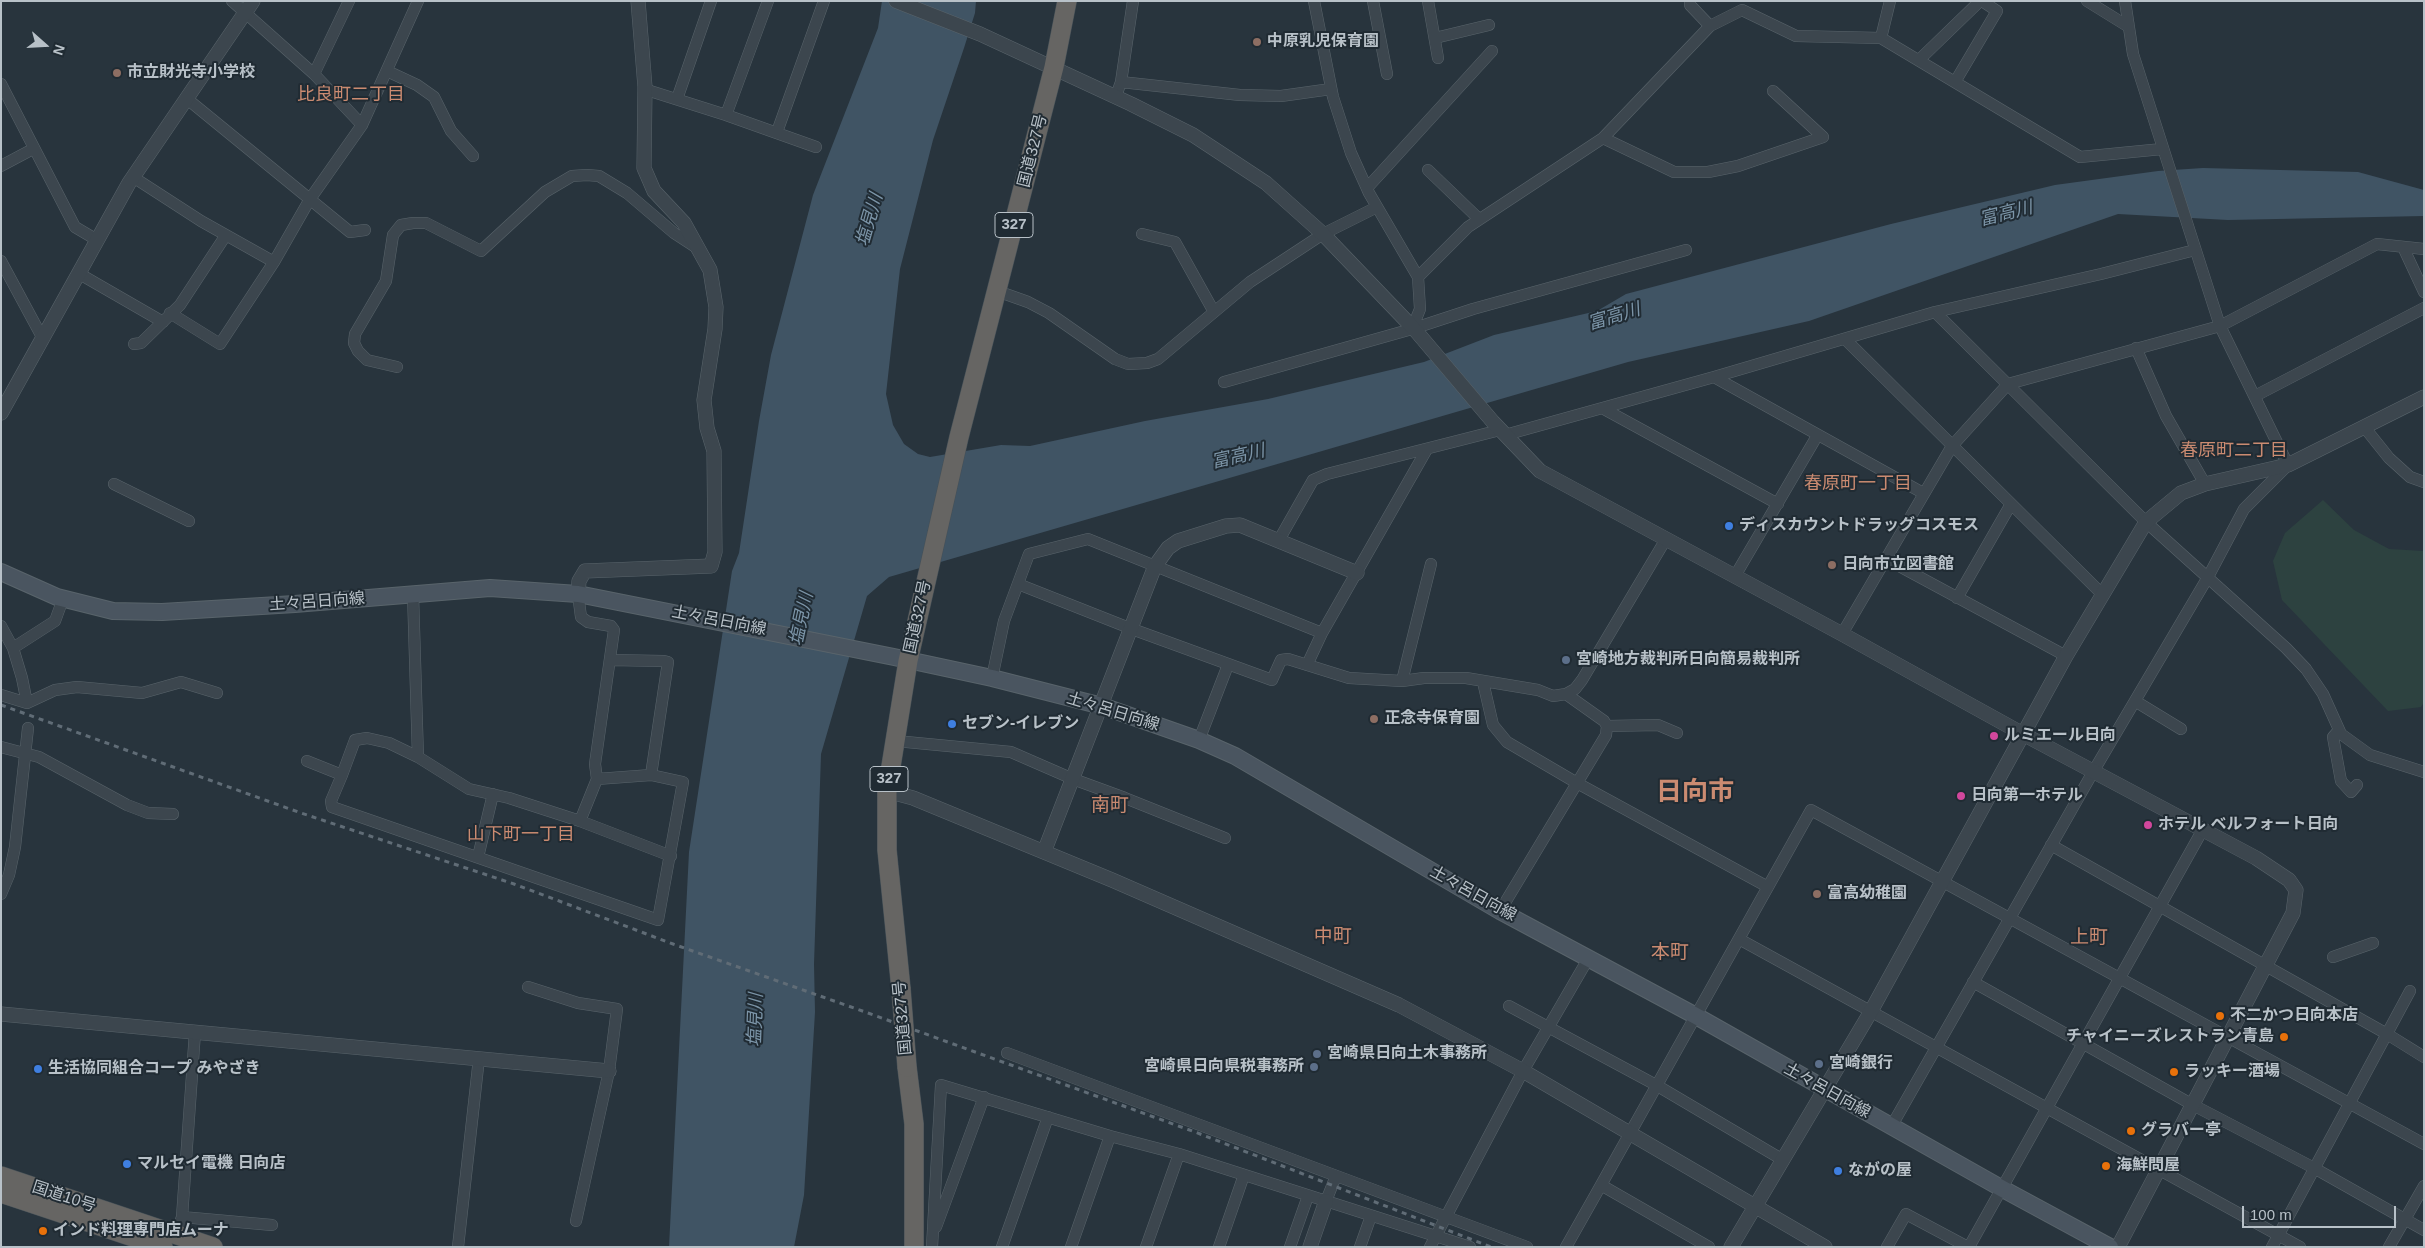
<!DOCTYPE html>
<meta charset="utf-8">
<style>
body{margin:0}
#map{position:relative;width:2425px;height:1248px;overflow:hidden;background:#28343d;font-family:Arial,sans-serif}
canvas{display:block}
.frame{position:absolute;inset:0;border:2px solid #b8c1c8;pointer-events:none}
.north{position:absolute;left:20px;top:20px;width:50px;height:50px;-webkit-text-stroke:4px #202b33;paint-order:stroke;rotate:109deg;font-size:14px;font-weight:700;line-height:20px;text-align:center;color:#b8c1c8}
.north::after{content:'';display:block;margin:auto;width:18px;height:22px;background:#b8c1c8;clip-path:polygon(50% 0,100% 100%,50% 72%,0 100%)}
.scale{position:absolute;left:2242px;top:1206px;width:154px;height:22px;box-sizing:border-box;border:2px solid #b8c1c8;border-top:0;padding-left:6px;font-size:15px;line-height:18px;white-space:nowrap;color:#b8c1c8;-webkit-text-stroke:4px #202b33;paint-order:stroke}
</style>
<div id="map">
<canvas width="2425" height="1248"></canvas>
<div class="frame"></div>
<div class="north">N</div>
<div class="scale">100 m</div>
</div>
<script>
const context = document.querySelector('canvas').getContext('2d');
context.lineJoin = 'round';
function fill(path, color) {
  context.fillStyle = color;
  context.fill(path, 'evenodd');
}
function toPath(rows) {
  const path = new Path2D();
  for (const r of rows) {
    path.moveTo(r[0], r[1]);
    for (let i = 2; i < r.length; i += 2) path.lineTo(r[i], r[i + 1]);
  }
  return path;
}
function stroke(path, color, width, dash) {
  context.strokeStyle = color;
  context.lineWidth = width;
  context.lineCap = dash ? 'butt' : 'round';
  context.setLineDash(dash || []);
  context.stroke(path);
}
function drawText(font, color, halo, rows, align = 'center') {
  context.font = font + ' Arial,"Noto Sans JP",sans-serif';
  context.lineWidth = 4;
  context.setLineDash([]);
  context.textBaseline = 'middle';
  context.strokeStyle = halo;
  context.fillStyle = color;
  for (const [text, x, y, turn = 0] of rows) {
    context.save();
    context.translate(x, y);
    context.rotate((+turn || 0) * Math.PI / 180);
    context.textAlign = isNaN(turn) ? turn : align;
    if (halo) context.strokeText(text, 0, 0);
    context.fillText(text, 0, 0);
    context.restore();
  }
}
fill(toPath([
 [2323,500,2354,530,2389,549,2424,551,2424,702,2421,707,2388,711,2282,600,2273,561,2285,533]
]), '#2d4240');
fill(toPath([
 [882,1,976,1,975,13,964,48,933,140,900,269,886,394,893,425,904,444,918,454,930,457,1001,445,1030,446,1145,421,1268,399,1424,362,1494,335,1597,311,1626,294,1891,224,2055,185,2158,171,2203,168,2358,172,2424,190,2424,216,2228,220,2118,214,1809,321,1628,362,889,577,867,596,821,754,814,964,815,1012,804,1195,794,1247,669,1247,689,852,732,571,739,553,759,421,771,355,813,195,878,28]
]), '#405464');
const minor = toPath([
 [232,1,314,74,362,125],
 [1314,1,1333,97,1351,153,1369,193,1418,277,1420,309,1412,329],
 [1373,1,1387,74],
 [1428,1,1438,58],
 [1690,1,1690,5,1710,26],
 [2087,1,2129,27],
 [1435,38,1489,25],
 [1881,38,1890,1],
 [1919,60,1980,1],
 [387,71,417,85,434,97,451,131,473,156],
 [314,74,349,1],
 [1121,82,1133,1],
 [1955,82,1997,11,1982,1],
 [1,84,75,227,97,240],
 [645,91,647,90,726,115,816,147],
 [1116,96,1121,82,1240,95,1281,96,1331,89],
 [186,98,350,232,365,230],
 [677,99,711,1],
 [726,115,768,1],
 [777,132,824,1],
 [1603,138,1674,172,1708,172,1738,166,1823,137,1773,91],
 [1,166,33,149],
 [1428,170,1479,219],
 [133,177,201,221,274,262],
 [1367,188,1492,51],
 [1142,234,1175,242,1214,312],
 [2403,247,2424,292],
 [1,261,42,337],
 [78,273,163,322],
 [1418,277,1468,227,1603,138,1710,26,1742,10,1796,36,1881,38,2080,157,2162,149],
 [997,291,1028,302,1049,313,1115,359,1128,364,1147,363,1158,359,1250,282,1323,234,1377,207],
 [1935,312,2146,522,2286,648,2306,669,2323,694,2341,734,2370,755,2424,772],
 [170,313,220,344,274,262,310,199,362,125,418,1],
 [1845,339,2102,594],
 [134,344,141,343,180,305,226,235],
 [2136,348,2166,416,2205,484],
 [397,367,367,360,358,351,354,343,355,334,386,281,393,235,401,225,413,223,426,223,481,251,545,192,572,176,587,175,599,176,627,193,674,233,697,248],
 [1714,377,1923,493],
 [1224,382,1412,329,1473,309,1686,250],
 [2255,396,2424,308],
 [1602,408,1778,504],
 [2365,428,2389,458,2410,477,2424,482],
 [1505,435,1714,377,1935,312,2101,274,2195,250],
 [114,484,189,521],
 [1279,540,1313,480,1327,474,1500,430],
 [1886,559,2066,656],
 [1735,576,1817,436],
 [1018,584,1132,629,1272,680,1281,660,1288,659,1349,678,1402,681,1424,678,1466,678,1538,690,1553,696,1566,694,1575,689,1582,680,1666,539],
 [413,594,418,757],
 [578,594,581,617,588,622,611,626,614,630,595,764,597,779,580,821],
 [1957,598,2011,504],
 [1,626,13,648,22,678,27,703],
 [1842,634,1952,446,2008,384,2220,326,2377,244,2424,249],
 [13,648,55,621,63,599],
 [610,660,664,661,668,662,651,775],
 [1307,665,1322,633,1427,449],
 [992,678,1004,621,1029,554,1088,539,1322,633],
 [1402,681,1431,564],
 [1483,682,1493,725,1507,742,1577,783,1768,887],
 [1,695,27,703,55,690,77,687,142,693,181,682,217,693],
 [2135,701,2181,729],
 [1607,726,1658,725,1677,733],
 [2339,730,2333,737,2341,781,2351,792,2357,785],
 [1199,740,1228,665],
 [896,741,1011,752,1073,779,1125,798,1225,838],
 [1,747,39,757,127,805,148,813,173,814],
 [307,761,342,775,355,740,367,738,389,743,418,757,469,789,509,798,580,821,671,856],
 [342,775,331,801,332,807,658,920,683,782,651,775,597,779],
 [2051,845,2387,1034,2424,1057],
 [478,857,493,794],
 [1,894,9,875,15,847,28,728],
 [1500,911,1606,735,1607,726,1604,721,1566,694],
 [1739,939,2300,1247],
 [2333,957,2373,943],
 [1973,982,2193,1105,2314,1168,2424,1230],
 [528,987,578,1003,617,1009,609,1071,576,1221],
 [1509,1006,1656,1085,1783,1160],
 [1007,1053,1527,1247],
 [1891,1127,2093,772,2208,577,2244,509,2288,465,2220,326,2133,54,2125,1],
 [1326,1201,1336,1176],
 [182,1217,272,1225],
 [936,1227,984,1097],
 [176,1234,182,1217,195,1032],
 [458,1247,479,1058],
 [932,1247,941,1085,1110,1136,1179,1154,1470,1247],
 [1002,1247,1048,1117],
 [1071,1247,1110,1136],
 [1146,1247,1179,1154],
 [1219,1247,1244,1175],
 [1290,1247,1308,1196],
 [1360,1247,1371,1216],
 [1430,1247,1523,1071,1588,959],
 [1566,1247,1601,1185],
 [1709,1247,1601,1185,1811,810,2424,1144],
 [1887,1247,1906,1214,1968,1247],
 [1969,1247,2202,831],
 [2272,1247,2410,991],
 [2389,1247,2424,1186]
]);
const tertiary = toPath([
 [896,1,980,34,1131,104,1193,135,1266,183,1323,234,1416,331,1493,422,1540,471,1842,634,2023,734,2256,858,2289,880,2296,890,2293,913,2118,1247],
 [1,413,129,183,253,1],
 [578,594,579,581,585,571,711,566,715,552,714,451,707,428,704,400,715,329,716,307,710,270,684,223,654,191,644,168,645,87,638,1],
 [887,791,913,798,1112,880,1399,1005,1523,1071,1825,1247],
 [1044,852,1155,566,1168,548,1178,541,1226,526,1240,525,1357,573],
 [1,1014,609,1071],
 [1310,1247,1326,1201],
 [1731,1247,1870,1013,2066,656,2146,522,2181,493,2205,484,2288,465,2424,397]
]);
const secondary = toPath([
 [1,572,57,597,113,611,162,612,295,604,490,588,578,594,894,657,992,678,1102,706,1199,740,1235,756,1500,911,1696,1016,2001,1188,2110,1247]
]);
const trunk = toPath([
 [901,989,887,850,887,791,908,661,959,437,1054,67,1067,1],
 [907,1067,914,1124,914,1247],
 [1,1176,213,1247],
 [1,1193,163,1247]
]);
stroke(minor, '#59646b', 12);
stroke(tertiary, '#59646b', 15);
stroke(secondary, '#59646b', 18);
stroke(trunk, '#465158', 20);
stroke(minor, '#3c464e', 11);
stroke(tertiary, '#3c464e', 14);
stroke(secondary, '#4a5560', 16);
stroke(trunk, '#666563', 19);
stroke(toPath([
 [1,705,301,813,514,884,673,944,868,1013,1195,1132,1491,1247]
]), '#606c76', 3, [5, 5]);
const trunkBridge = toPath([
 [901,989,907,1067]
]);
stroke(trunkBridge, '#465158', 20, []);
stroke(trunkBridge, '#666563', 19);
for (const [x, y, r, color] of [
 [1257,42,5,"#8d6e63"],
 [117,73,5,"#8d6e63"],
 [1729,526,5,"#3f7fe0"],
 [1832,565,5,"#8d6e63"],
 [1566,660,5,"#5c6f8a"],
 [1374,719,5,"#8d6e63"],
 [952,724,5,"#3f7fe0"],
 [1994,736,5,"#d1479c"],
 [1961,796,5,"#d1479c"],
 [2148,825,5,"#d1479c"],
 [1817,894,5,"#8d6e63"],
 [2220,1016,5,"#e8710a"],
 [2284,1037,5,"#e8710a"],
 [1317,1054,5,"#5c6f8a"],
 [1819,1064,5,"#5c6f8a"],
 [1314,1067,5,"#5c6f8a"],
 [38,1069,5,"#3f7fe0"],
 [2174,1072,5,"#e8710a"],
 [2131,1131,5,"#e8710a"],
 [127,1164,5,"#3f7fe0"],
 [2106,1166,5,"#e8710a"],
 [1838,1171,5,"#3f7fe0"],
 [43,1231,5,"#e8710a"]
]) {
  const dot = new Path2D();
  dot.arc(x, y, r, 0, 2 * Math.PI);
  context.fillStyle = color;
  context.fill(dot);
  stroke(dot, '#202b33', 2);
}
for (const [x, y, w] of [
 [1014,225,38],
 [889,779,38]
]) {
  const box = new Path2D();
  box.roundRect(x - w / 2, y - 12.5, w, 25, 4);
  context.fillStyle = '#202b33';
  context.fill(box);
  stroke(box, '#b8c1c8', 1);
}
drawText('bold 15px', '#b8c1c8', null, [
 ["327",1014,225],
 ["327",889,779]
]);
drawText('bold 16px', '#b8c1c8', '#202b33', [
 ["中原乳児保育園",1267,42],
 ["市立財光寺小学校",127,73],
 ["ディスカウントドラッグコスモス",1739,526],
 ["日向市立図書館",1842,565],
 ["宮崎地方裁判所日向簡易裁判所",1576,660],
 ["正念寺保育園",1384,719],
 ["セブン-イレブン",962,724],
 ["ルミエール日向",2004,736],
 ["日向第一ホテル",1971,796],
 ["ホテル ベルフォート日向",2158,825],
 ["富高幼稚園",1827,894],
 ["不二かつ日向本店",2230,1016],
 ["チャイニーズレストラン青島",2274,1037,"right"],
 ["宮崎県日向土木事務所",1327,1054],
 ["宮崎銀行",1829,1064],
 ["宮崎県日向県税事務所",1304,1067,"right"],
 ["生活協同組合コープ みやざき",48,1069],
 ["ラッキー酒場",2184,1072],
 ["グラバー亭",2141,1131],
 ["マルセイ電機 日向店",137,1164],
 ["海鮮問屋",2116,1166],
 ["ながの屋",1848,1171],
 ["インド料理専門店ムーナ",53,1231]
], 'left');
drawText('16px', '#b8c1c8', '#202b33', [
 ["国道327号",1033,151,-76],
 ["土々呂日向線",317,602,-4],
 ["国道327号",918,617,-78],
 ["土々呂日向線",719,621,11],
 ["土々呂日向線",1113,712,17],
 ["土々呂日向線",1473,894,29],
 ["国道327号",903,1018,-95],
 ["土々呂日向線",1827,1091,29],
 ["国道10号",64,1197,18]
]);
drawText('18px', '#cb8b71', '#202b33', [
 ["比良町二丁目",351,95],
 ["春原町二丁目",2234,451],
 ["春原町一丁目",1858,484],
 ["山下町一丁目",521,835]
]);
drawText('italic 18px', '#7c95a8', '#202b33', [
 ["富高川",2006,214,-14],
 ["塩見川",870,220,-74],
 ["富高川",1614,317,-17],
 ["富高川",1238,457,-13],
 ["塩見川",802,619,-78],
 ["塩見川",756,1020,-88]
]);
drawText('19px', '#cb8b71', '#202b33', [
 ["南町",1110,806],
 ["中町",1333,937],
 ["上町",2089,938],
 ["本町",1670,953]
]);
drawText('bold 26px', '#cb8b71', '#202b33', [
 ["日向市",1695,793]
]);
</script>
